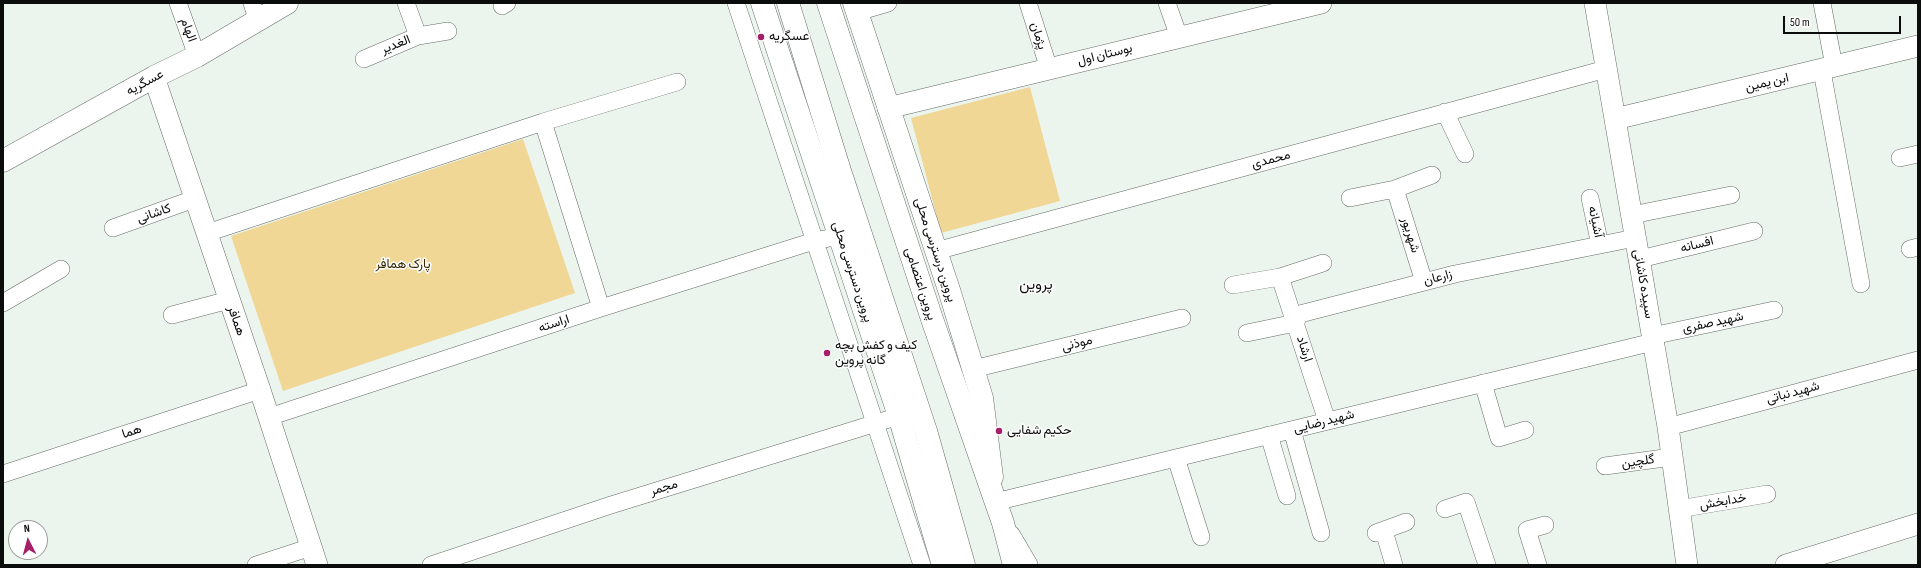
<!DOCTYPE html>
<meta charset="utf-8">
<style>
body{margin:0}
#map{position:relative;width:1921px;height:568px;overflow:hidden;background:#ebf5ed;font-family:"Sofia Sans Condensed",sans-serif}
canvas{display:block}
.frame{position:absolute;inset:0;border:4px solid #0a0d0b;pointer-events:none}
.north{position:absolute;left:8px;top:520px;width:40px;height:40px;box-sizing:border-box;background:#fff;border:1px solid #9d9e9d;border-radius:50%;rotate:354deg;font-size:11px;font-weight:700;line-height:16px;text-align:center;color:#0a0d0b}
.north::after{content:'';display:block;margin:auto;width:14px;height:18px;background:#a61f69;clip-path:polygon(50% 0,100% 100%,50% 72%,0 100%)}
.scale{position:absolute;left:1783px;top:16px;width:118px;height:18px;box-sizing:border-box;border:2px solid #0a0d0b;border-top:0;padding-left:5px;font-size:12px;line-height:14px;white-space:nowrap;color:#0a0d0b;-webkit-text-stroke:3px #fff;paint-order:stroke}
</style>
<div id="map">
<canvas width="1921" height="568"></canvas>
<div class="frame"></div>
<div class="north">N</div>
<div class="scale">50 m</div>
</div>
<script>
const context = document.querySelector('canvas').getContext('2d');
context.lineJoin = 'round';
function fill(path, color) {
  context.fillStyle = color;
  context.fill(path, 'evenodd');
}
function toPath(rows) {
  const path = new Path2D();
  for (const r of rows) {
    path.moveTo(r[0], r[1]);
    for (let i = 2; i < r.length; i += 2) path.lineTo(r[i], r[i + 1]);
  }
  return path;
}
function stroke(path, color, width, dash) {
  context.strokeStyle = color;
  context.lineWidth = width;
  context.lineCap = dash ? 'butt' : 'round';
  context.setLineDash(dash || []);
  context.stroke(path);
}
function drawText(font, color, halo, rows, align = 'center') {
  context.font = font + ' "Sofia Sans Condensed",Vazirmatn,sans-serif';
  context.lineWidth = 3;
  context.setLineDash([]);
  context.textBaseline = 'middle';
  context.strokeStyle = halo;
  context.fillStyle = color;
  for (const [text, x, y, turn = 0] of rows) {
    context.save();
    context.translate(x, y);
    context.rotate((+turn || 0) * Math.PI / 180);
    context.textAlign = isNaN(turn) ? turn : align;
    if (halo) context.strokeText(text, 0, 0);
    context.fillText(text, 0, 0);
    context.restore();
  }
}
fill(toPath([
 [1030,87,1060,201,941,233,911,118],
 [523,139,575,293,283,391,231,236]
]), '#f1d795');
const minor = toPath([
 [178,3,197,56],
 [252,3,257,19],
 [736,3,922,565],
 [1028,3,1049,69],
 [1167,3,1179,37],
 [1822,3,1834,66],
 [502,6,507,3],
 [857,12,888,3],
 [418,36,448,31],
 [364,59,418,36,406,3],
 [1822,71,1861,284],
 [1445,112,1465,154],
 [543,122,601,308],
 [1900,158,1918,154],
 [1395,189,1424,282],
 [1350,198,1395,189,1432,175],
 [1590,198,1600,245],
 [1632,215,1731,195],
 [113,228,194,199],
 [207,233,543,122,677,82],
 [1910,249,1918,247],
 [936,251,1606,69],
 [1640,259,1754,231],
 [1280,277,1327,421],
 [1233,285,1280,277,1323,263],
 [3,303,61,269],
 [172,315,229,300],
 [1247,333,1295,323,1300,314,1455,274,1635,238],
 [1652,336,1774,310],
 [973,369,1182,318],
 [1483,383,1499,438,1525,430],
 [269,417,601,308,814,241,840,236],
 [1668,427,1918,360],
 [1292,430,1321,533],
 [1269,435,1287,496],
 [1176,458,1201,537],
 [1605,466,1672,457],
 [3,474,260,390],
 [995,502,1653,342],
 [1445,509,1466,502,1487,565],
 [1679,509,1767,494],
 [1384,531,1394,565],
 [1376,533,1406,522],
 [256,565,311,547],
 [431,565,611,505,899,416],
 [1538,565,1527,530,1545,525]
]);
const tertiary = toPath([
 [1595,3,1668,427,1687,565],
 [154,77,260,390,317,565],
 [888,108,1321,3],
 [1615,119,1918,46],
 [1010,536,1027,565],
 [1786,565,1918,524]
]);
const secondary = toPath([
 [762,3,899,416,943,565],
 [854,3,950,293,982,398,992,477],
 [3,161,154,77,197,56,287,3]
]);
const primary = toPath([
 [788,3,840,171,926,431,964,565],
 [828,3,932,319,1003,523,1014,565]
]);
stroke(minor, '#656d67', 18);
stroke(tertiary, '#656d67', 22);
stroke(secondary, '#656d67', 23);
stroke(primary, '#656d67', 23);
stroke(minor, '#fff', 17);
stroke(tertiary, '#fff', 21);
stroke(secondary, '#fff', 22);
stroke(primary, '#fff', 22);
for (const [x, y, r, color] of [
 [761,37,4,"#a61f69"],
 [827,353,4,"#a61f69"],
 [999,431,4,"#a61f69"]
]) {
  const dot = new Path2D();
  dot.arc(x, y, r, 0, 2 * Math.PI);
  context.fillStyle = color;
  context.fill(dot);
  stroke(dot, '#fff', 1.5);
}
drawText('13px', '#0a0d0b', '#fff', [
 ["الهام",188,30,70],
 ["پژمان",1038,36,72],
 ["الغدیر",396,45,-22],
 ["بوستان اول",1105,55,-14],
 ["عسگریه",145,83,-28],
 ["ابن یمین",1767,83,-13],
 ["محمدی",1271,160,-15],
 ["کاشانی",154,214,-19],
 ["آشیانه",1595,222,78],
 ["شهریور",1410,235,73],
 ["افسانه",1697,245,-14],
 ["پروین درسترسی محلی",935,250,72],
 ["پروین دسترسی محلی",852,272,72],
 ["زارعان",1438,278,-15],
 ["پروین اعتصامی",920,284,72],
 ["سپیده کاشانی",1643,284,80],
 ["همافر",236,321,71],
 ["شهید صفری",1713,323,-12],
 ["اراسته",554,324,-18],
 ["موذنی",1077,344,-14],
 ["ارشاد",1304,349,72],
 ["شهید نباتی",1793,393,-15],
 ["شهید رضایی",1324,422,-14],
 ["هما",132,432,-18],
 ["گلچین",1638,462,-8],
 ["مجمر",664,488,-17],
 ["خدابخش",1723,502,-10]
]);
drawText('13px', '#0a0d0b', '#fff', [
 ["عسگریه",769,37],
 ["کیف و کفش بچه",835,346],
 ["گانه پروین",835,361],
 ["حکیم شفایی",1007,431]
], 'left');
drawText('13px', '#372800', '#fff', [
 ["پارک همافر",403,265]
]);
drawText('15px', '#0a0d0b', '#fff', [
 ["پروین",1036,285]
]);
</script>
